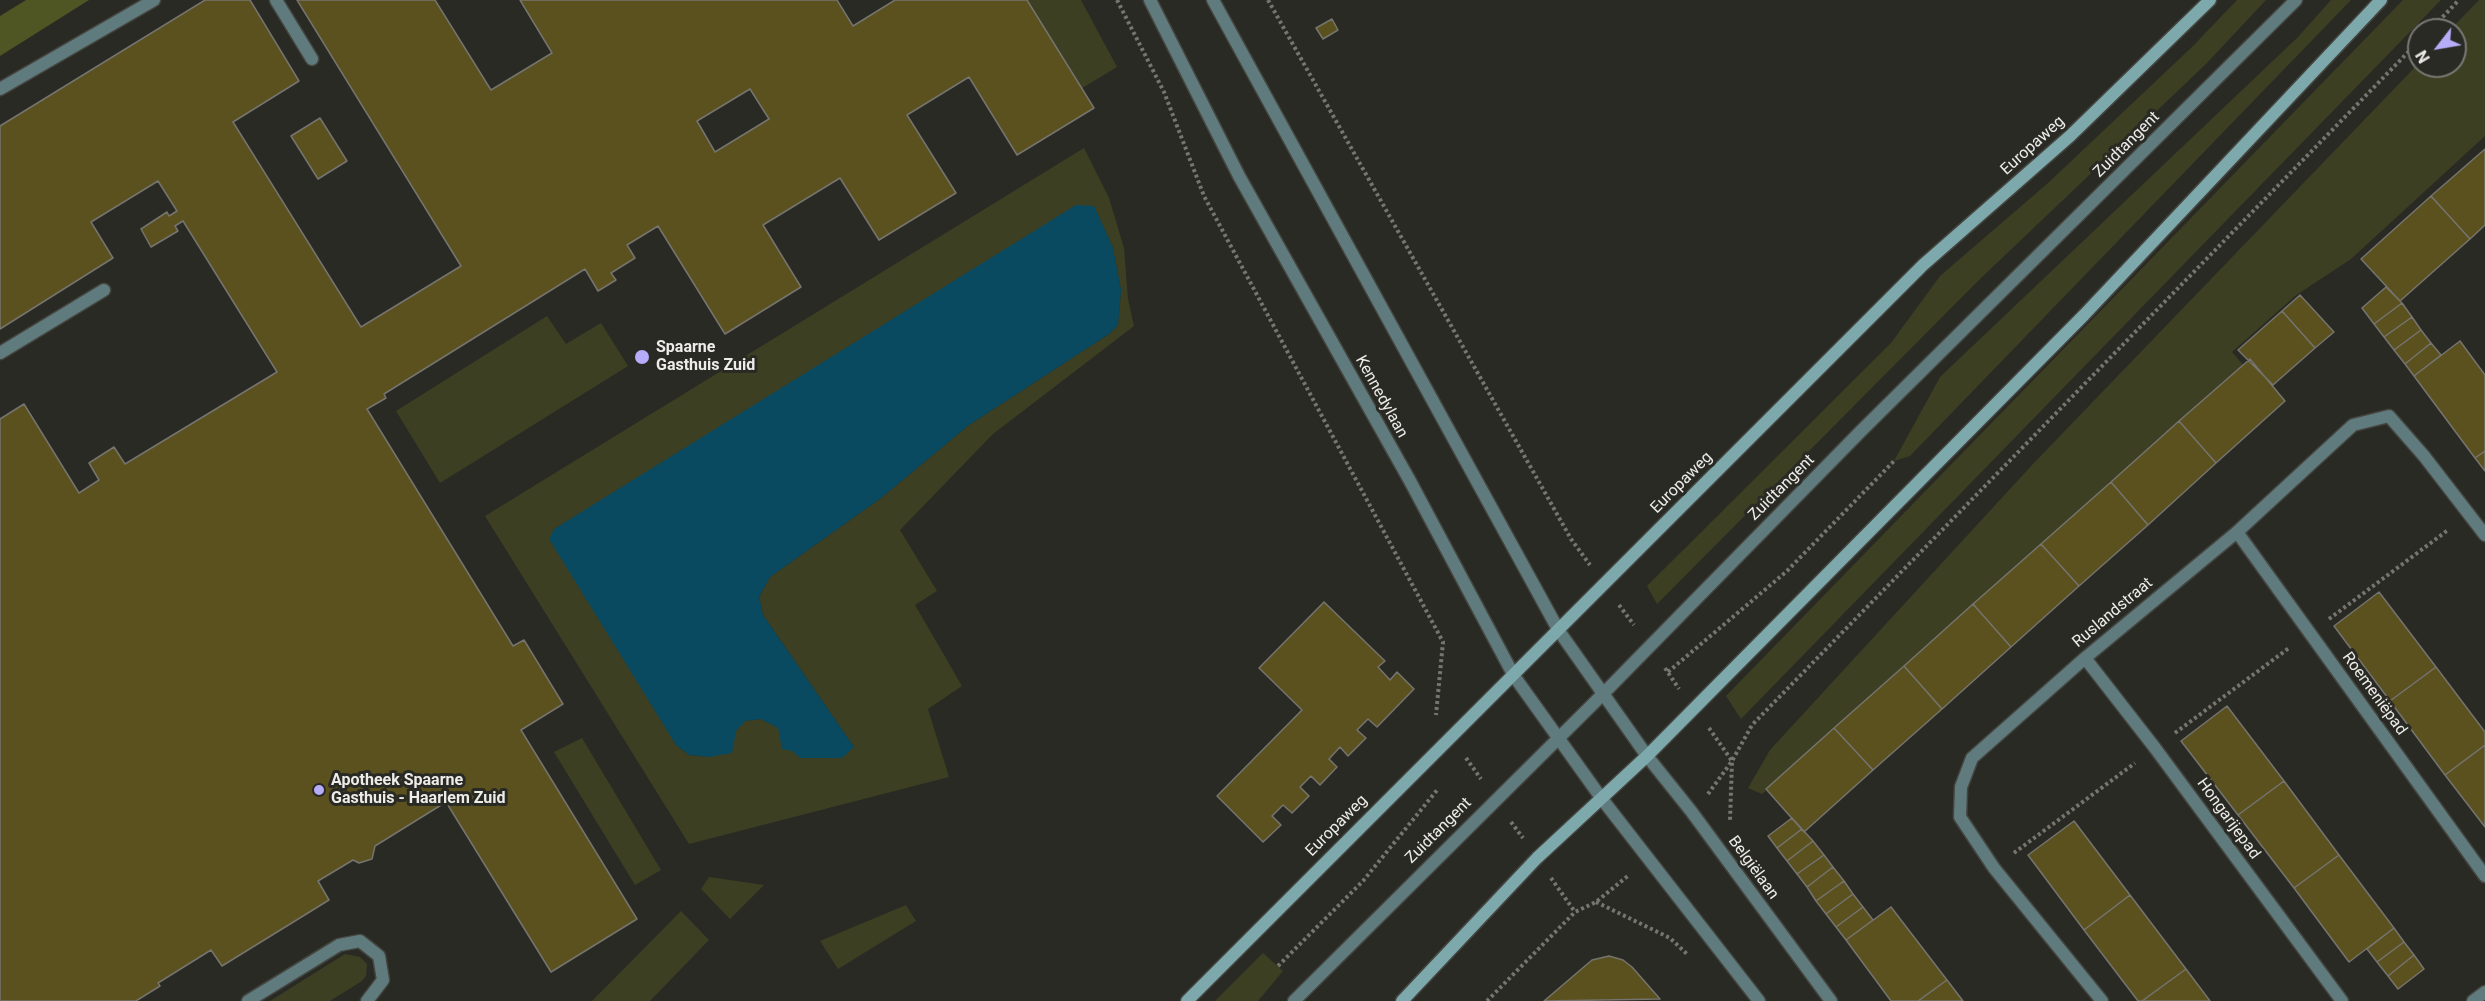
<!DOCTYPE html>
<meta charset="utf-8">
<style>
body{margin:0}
#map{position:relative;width:2485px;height:1001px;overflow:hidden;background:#2a2a25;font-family:Roboto,sans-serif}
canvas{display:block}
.north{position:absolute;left:2407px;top:18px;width:60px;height:60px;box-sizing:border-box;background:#2a2a25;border:2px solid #787873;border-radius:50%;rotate:239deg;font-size:16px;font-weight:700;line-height:24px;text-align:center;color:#edece9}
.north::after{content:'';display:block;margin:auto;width:21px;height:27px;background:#b6acf8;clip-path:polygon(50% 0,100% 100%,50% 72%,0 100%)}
</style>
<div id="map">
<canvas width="2485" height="1001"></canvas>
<div class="north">N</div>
</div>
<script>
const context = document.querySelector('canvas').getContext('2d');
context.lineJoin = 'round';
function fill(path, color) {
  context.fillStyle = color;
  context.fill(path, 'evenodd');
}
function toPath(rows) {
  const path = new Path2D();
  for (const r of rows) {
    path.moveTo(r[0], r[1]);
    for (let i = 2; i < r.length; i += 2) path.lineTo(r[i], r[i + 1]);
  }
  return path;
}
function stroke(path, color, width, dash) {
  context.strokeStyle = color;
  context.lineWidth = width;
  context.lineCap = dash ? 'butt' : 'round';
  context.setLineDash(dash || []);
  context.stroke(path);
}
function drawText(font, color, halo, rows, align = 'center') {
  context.font = font + ' Roboto,sans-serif';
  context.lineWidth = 6;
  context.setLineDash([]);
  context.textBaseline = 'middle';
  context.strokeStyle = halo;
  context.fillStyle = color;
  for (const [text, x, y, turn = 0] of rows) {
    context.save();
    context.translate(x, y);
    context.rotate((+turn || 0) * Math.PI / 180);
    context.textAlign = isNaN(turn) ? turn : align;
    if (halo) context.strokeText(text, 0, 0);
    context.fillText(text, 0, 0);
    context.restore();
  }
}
fill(toPath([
 [1024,0,1081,0,1117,67,1079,90],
 [2237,0,2266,0,2206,64,1980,279,1657,604,1647,586,1891,343,1940,276,2048,183,2193,46],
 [2331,0,2351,0,1910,456,1894,461,1940,377,2298,37],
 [2403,0,2441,0,1741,719,1726,696],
 [2479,0,2485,0,2485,136,2351,259,2295,296,2232,352,2244,366,1762,794,1748,788,1770,750,2032,465,2419,63,2419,66,2455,66,2455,30,2450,30],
 [1084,148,1109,198,1124,248,1128,299,1134,326,993,434,900,530,937,591,915,605,962,686,928,709,949,777,689,844,485,516],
 [1094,207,1113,248,1121,290,1118,325,1109,334,969,425,881,498,770,577,759,597,763,615,854,747,778,728,761,719,745,721,709,757,689,755,676,745,554,529],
 [547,316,566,344,601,323,628,366,440,483,396,411],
 [582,738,661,870,635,885,554,752],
 [709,877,764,885,730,919,701,889],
 [906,905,916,921,838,969,820,941],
 [681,911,709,940,650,1001,592,1001],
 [1263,953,1283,971,1258,1001,1215,1001],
 [345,954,360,957,367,964,366,976,362,981,330,1001,270,1001]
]), '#3c3f22');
fill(toPath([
 [26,0,89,0,0,56,0,16]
]), '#505524');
fill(toPath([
 [1076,205,1094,206,1113,248,1121,290,1118,325,1109,334,969,425,881,498,770,577,759,597,763,615,854,747,842,758,800,758,792,751,782,749,778,728,761,719,745,721,736,731,732,753,709,757,689,755,676,745,549,539,554,529]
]), '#094a60');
const building = toPath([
 [205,0,250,0,299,81,233,122,361,327,461,266,297,0,435,0,491,90,552,53,520,0,837,0,853,26,895,0,1027,0,1094,108,1017,155,969,77,907,115,956,193,879,240,840,178,763,225,801,287,725,334,658,226,627,245,635,258,611,273,616,280,598,291,585,269,384,394,386,398,367,409,513,646,524,640,563,704,521,730,637,919,551,972,446,802,375,846,372,859,359,863,353,860,318,881,329,900,222,966,211,950,158,983,160,986,136,1001,0,1001,0,419,24,404,79,493,99,480,89,463,114,447,125,464,277,372,183,221,175,226,178,231,151,247,141,229,167,212,169,216,177,211,158,181,91,222,113,258,0,329,0,126,205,0],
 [750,89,769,119,715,152,697,121,750,89],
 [1332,19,1338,30,1323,39,1316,28,1332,19],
 [320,118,347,161,318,179,291,136,320,118],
 [2485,149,2485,225,2470,239,2431,196,2485,149],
 [2431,196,2470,239,2400,301,2361,259,2431,196],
 [2386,287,2402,303,2374,324,2362,308,2386,287],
 [2300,295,2334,332,2315,348,2282,311,2300,295],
 [2402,303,2412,317,2384,337,2374,324,2402,303],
 [2282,311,2315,348,2273,385,2238,350,2282,311],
 [2412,317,2421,330,2394,350,2384,337,2412,317],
 [2421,330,2431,343,2405,364,2394,350,2421,330],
 [2460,341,2485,375,2485,451,2475,458,2414,376,2460,341],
 [2431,343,2441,355,2414,376,2405,364,2431,343],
 [2250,359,2285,401,2216,463,2179,421,2250,359],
 [2179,421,2216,463,2148,525,2111,482,2179,421],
 [2485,451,2485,471,2475,458,2485,451],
 [2111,482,2148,525,2079,586,2041,544,2111,482],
 [2041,544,2079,586,2011,647,1973,604,2041,544],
 [2379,592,2436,667,2390,701,2334,626,2379,592],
 [1324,602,1385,661,1378,667,1390,680,1397,672,1414,689,1377,727,1368,719,1357,730,1366,738,1348,756,1340,747,1329,759,1337,767,1320,785,1311,776,1300,787,1309,796,1292,813,1283,805,1272,816,1281,825,1263,842,1217,796,1302,710,1259,668,1324,602],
 [1973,604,2011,647,1942,709,1904,666,1973,604],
 [1904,666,1942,709,1873,770,1834,728,1904,666],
 [2436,667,2485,732,2485,745,2445,775,2390,701,2436,667],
 [2227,706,2284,781,2238,815,2181,741,2227,706],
 [1834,728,1873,770,1804,832,1766,789,1834,728],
 [2485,745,2485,827,2445,775,2485,745],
 [2284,781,2339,855,2294,888,2238,815,2284,781],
 [1792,818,1802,829,1777,848,1768,836,1792,818],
 [2074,821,2130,895,2084,930,2028,855,2074,821],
 [1802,829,1813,841,1787,861,1777,848,1802,829],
 [1813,841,1824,855,1797,874,1787,861,1813,841],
 [1824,855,1833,867,1807,887,1797,874,1824,855],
 [2339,855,2394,928,2349,962,2294,888,2339,855],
 [1833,867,1844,881,1816,901,1807,887,1833,867],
 [1844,881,1853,894,1826,914,1816,901,1844,881],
 [1853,894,1863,907,1836,927,1826,914,1853,894],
 [2130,895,2186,969,2142,1001,2138,1001,2084,930,2130,895],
 [1863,907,1873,920,1846,940,1836,927,1863,907],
 [1891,907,1947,980,1918,1001,1891,1001,1846,940,1891,907],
 [2394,928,2404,942,2377,962,2367,949,2394,928],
 [2404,942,2414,955,2388,976,2377,962,2404,942],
 [2414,955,2424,969,2398,989,2388,976,2414,955],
 [1609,956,1623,960,1632,967,1660,999,1544,1001,1592,960,1609,956],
 [2186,969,2210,1001,2142,1001,2186,969],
 [1947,980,1963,1001,1918,1001,1947,980]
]);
fill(building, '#5b511f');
stroke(building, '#75746f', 1.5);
const service = toPath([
 [276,0,312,59],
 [0,89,154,0],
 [0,353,104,290],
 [1294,1001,1602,695,1860,432,2296,0]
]);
const minor = toPath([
 [2237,532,2485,876],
 [2085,658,2155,748,2342,1001],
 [1647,756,1691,811,1831,1001],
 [1602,799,1759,1001],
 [248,1001,339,945,360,941,379,956,383,980,367,1001],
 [2102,1001,1994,868,1960,817,1961,787,1972,758,2085,658,2237,532,2353,425,2389,416,2424,456,2485,535],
 [2473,1001,2485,992]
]);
const tertiary = toPath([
 [1150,0,1239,176,1410,481,1514,676,1602,799],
 [1213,0,1559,631,1647,756]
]);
const secondary = toPath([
 [1187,1001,1923,265,2070,136,2210,0],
 [1402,1001,1537,858,1647,756,2084,315,2381,0]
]);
stroke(service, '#454540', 15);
stroke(minor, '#454540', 15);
stroke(tertiary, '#454540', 15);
stroke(secondary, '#454540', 15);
stroke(toPath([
 [1117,0,1164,92,1204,196,1443,642,1436,715],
 [1268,0,1571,539,1590,565],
 [2430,30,2459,0],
 [1619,605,1634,625],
 [2329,619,2448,530],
 [1665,668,1679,689],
 [1668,672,1787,571,1894,461],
 [1709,728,1732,761,1730,821],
 [2175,733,2289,648],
 [1466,758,1481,779],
 [1708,794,1732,761,1752,725,2419,41],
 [1511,822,1523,838],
 [2014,853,2135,763],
 [1551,878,1575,912],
 [1596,902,1670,938,1688,955],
 [1278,966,1363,881,1438,789],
 [1487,1001,1575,912,1596,902,1629,875]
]), '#767571', 4, [3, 3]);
stroke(service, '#607b7d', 12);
stroke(minor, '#607b7d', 12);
stroke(tertiary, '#607b7d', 12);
stroke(secondary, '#7da9ad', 12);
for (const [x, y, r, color] of [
 [642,357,8,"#b6acf8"],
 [319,790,6,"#b6acf8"]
]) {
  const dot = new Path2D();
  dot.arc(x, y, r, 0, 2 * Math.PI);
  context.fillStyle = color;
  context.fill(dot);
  stroke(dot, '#2a2a25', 2);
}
drawText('16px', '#edece9', '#2a2a25', [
 ["Zuidtangent",2127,145,-45],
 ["Europaweg",2033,146,-42],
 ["Kennedylaan",1381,397,61],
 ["Europaweg",1682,483,-45],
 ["Zuidtangent",1782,488,-45],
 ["Ruslandstraat",2113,613,-40],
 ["Roemeniëpad",2374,694,54],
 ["Hongarijepad",2228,819,54],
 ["Europaweg",1337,826,-45],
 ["Zuidtangent",1439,831,-45],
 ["Belgiëlaan",1753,868,54]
]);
drawText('bold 16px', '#edece9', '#2a2a25', [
 ["Spaarne",656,348],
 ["Gasthuis Zuid",656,366],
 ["Apotheek Spaarne",331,781],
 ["Gasthuis - Haarlem Zuid",331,799]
], 'left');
</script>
